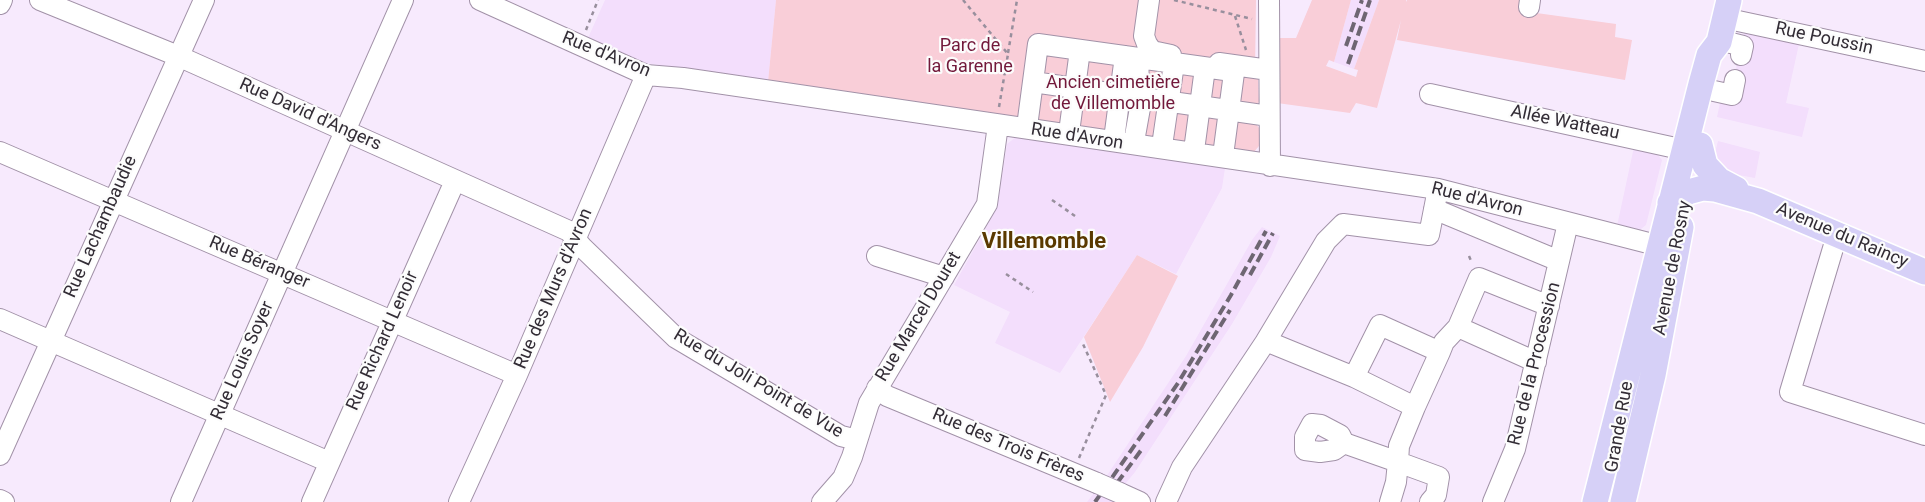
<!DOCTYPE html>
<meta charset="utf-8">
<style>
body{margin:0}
canvas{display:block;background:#f7eafd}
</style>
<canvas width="1925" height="502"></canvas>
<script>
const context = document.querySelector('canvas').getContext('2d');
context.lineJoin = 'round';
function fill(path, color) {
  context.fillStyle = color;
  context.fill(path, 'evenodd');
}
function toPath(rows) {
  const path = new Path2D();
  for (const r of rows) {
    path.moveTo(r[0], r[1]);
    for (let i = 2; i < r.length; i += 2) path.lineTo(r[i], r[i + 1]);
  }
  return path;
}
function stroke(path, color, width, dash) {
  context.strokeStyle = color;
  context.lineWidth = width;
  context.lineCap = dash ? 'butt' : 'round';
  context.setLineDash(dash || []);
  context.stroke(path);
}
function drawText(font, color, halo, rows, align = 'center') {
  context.font = font + ' Roboto,sans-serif';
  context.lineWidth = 4.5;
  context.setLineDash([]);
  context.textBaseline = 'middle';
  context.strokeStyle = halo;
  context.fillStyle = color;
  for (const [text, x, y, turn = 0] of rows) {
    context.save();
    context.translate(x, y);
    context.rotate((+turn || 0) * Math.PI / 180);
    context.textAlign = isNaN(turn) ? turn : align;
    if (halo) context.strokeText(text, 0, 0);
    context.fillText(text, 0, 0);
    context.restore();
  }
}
fill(toPath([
 [605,0,776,0,768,82,646,63,588,38],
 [1351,0,1379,0,1354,69,1334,62],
 [1744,33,1799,44,1786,103,1809,108,1802,137,1717,117,1723,89,1731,91],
 [1016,137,1225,168,1222,188,1176,274,1137,255,1060,373,995,343,1010,312,954,285,997,208,1007,144],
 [1718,141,1760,152,1755,178,1733,174,1720,168,1714,157],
 [1634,147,1655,152,1662,160,1646,225,1637,232,1617,226],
 [1262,227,1280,236,1271,257,1232,324,1135,472,1121,489,1104,480,1186,356,1252,240],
 [1097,489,1117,497,1114,502,1087,502]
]), '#f3defc');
fill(toPath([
 [776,0,1256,0,1255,74,1258,79,1259,102,1254,106,1254,121,1259,128,1259,146,1253,153,768,82],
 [1312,0,1351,0,1334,62,1329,60,1326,66,1356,77,1358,70,1354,69,1379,0,1406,0,1406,2,1407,0,1523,0,1522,11,1616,24,1615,37,1632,40,1625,80,1397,40,1401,20,1377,108,1356,103,1350,113,1277,103,1277,38,1296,38],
 [1137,255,1178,276,1143,347,1110,402,1084,337]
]), '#f9ced8');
const minor = toPath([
 [40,0,178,56,569,231,582,247,676,338,841,436,857,440],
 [480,0,646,75,683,78,1438,189,1660,246,1671,238],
 [1149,0,1144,36,1147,44,1152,51,1171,55],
 [1269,0,1270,166],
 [0,4,2,0],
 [1529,7,1530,0],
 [1724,18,1925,61],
 [1719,40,1743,46,1741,55],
 [1219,63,1269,70],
 [1033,82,1269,116],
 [1714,91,1732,95,1735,80],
 [1430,94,1671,147,1688,153,1699,150],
 [1028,119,1038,44,1232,71,1234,73,1224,148],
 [1070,125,1080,50],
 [1115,132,1125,56],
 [1135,136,1140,108,1138,58],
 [1163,139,1174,64],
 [1195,143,1205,68],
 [0,152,517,375],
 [1434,209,1559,261],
 [1837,235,1790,392,1925,435],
 [877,256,944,277],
 [0,319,329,462],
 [1458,327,1536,362],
 [1354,377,1266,341,1326,241,1343,224,1429,235,1438,189],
 [877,388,887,396,1097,483],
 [1415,407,1440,352],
 [1344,443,1334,450,1320,452,1305,450,1305,437,1312,424,1321,425,1340,435,1344,443,1398,462,1396,482,1390,502],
 [0,455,204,0],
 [1120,493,1140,502],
 [0,500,4,502],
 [181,502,403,0],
 [312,502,455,181],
 [459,502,517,375,646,75],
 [822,502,843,478,852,457,869,403,987,204,998,125],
 [1166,502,1182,467,1266,341],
 [1430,502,1436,495,1439,477,1398,462,1399,446,1415,407,1354,377,1380,325,1440,352,1444,342,1458,327,1479,278,1549,306],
 [1493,502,1515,449,1568,223]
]);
const major = toPath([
 [1700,145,1705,165,1719,180,1736,189],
 [1670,203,1688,192,1703,188,1715,189,1758,201,1925,272],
 [1595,502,1701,84,1709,55,1719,42,1729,0],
 [1623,502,1653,375,1681,227]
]);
stroke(minor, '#a292a8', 22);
stroke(major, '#fff', 28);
stroke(toPath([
 [963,0,1008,54,999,107],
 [1174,0,1252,19],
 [1235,16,1246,50],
 [586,30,598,0],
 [1008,53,1017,0],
 [1052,200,1078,218],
 [1469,256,1472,263],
 [1006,274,1033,292],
 [1079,458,1106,395,1083,344]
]), '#988f9d', 2.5, [4, 4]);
stroke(minor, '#fff', 20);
stroke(major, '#d6d0f7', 25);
stroke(toPath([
 [1346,46,1362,0],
 [1348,64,1370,0],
 [1250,275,1273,233],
 [1165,416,1230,310],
 [1117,483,1142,449],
 [1095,502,1178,383,1231,295,1266,231]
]), '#6e6672', 4, [10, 5]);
const minorBridge = toPath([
 [1097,483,1120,493]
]);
stroke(minorBridge, '#a292a8', 22, []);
stroke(minorBridge, '#fff', 20);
drawText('18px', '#322c35', '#fcfcfc', [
 ["Rue Poussin",1824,39,12],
 ["Rue d'Avron",606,55,22],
 ["Rue David d'Angers",310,115,24],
 ["Allée Watteau",1565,123,12],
 ["Rue d'Avron",1077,137,9],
 ["Rue d'Avron",1477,200,14],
 ["Rue Lachambaudie",101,227,-66],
 ["Avenue du Raincy",1842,236,23],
 ["Rue Béranger",259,263,23],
 ["Avenue de Rosny",1673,268,-79],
 ["Rue des Murs d'Avron",554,289,-67],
 ["Rue Marcel Douret",919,317,-59],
 ["Rue Richard Lenoir",383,341,-66],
 ["Rue Louis Soyer",243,361,-66],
 ["Rue de la Procession",1535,364,-76],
 ["Rue du Joli Point de Vue",758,384,31],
 ["Grande Rue",1620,427,-80],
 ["Rue des Trois Frères",1008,446,23]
]);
drawText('18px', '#72183a', '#fcfcfc', [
 ["Parc de",970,46],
 ["la Garenne",970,67],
 ["Ancien cimetière",1113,83],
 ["de Villemomble",1113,104]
]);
drawText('bold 22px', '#5a3900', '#fcfcfc', [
 ["Villemomble",1044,242]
]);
</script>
